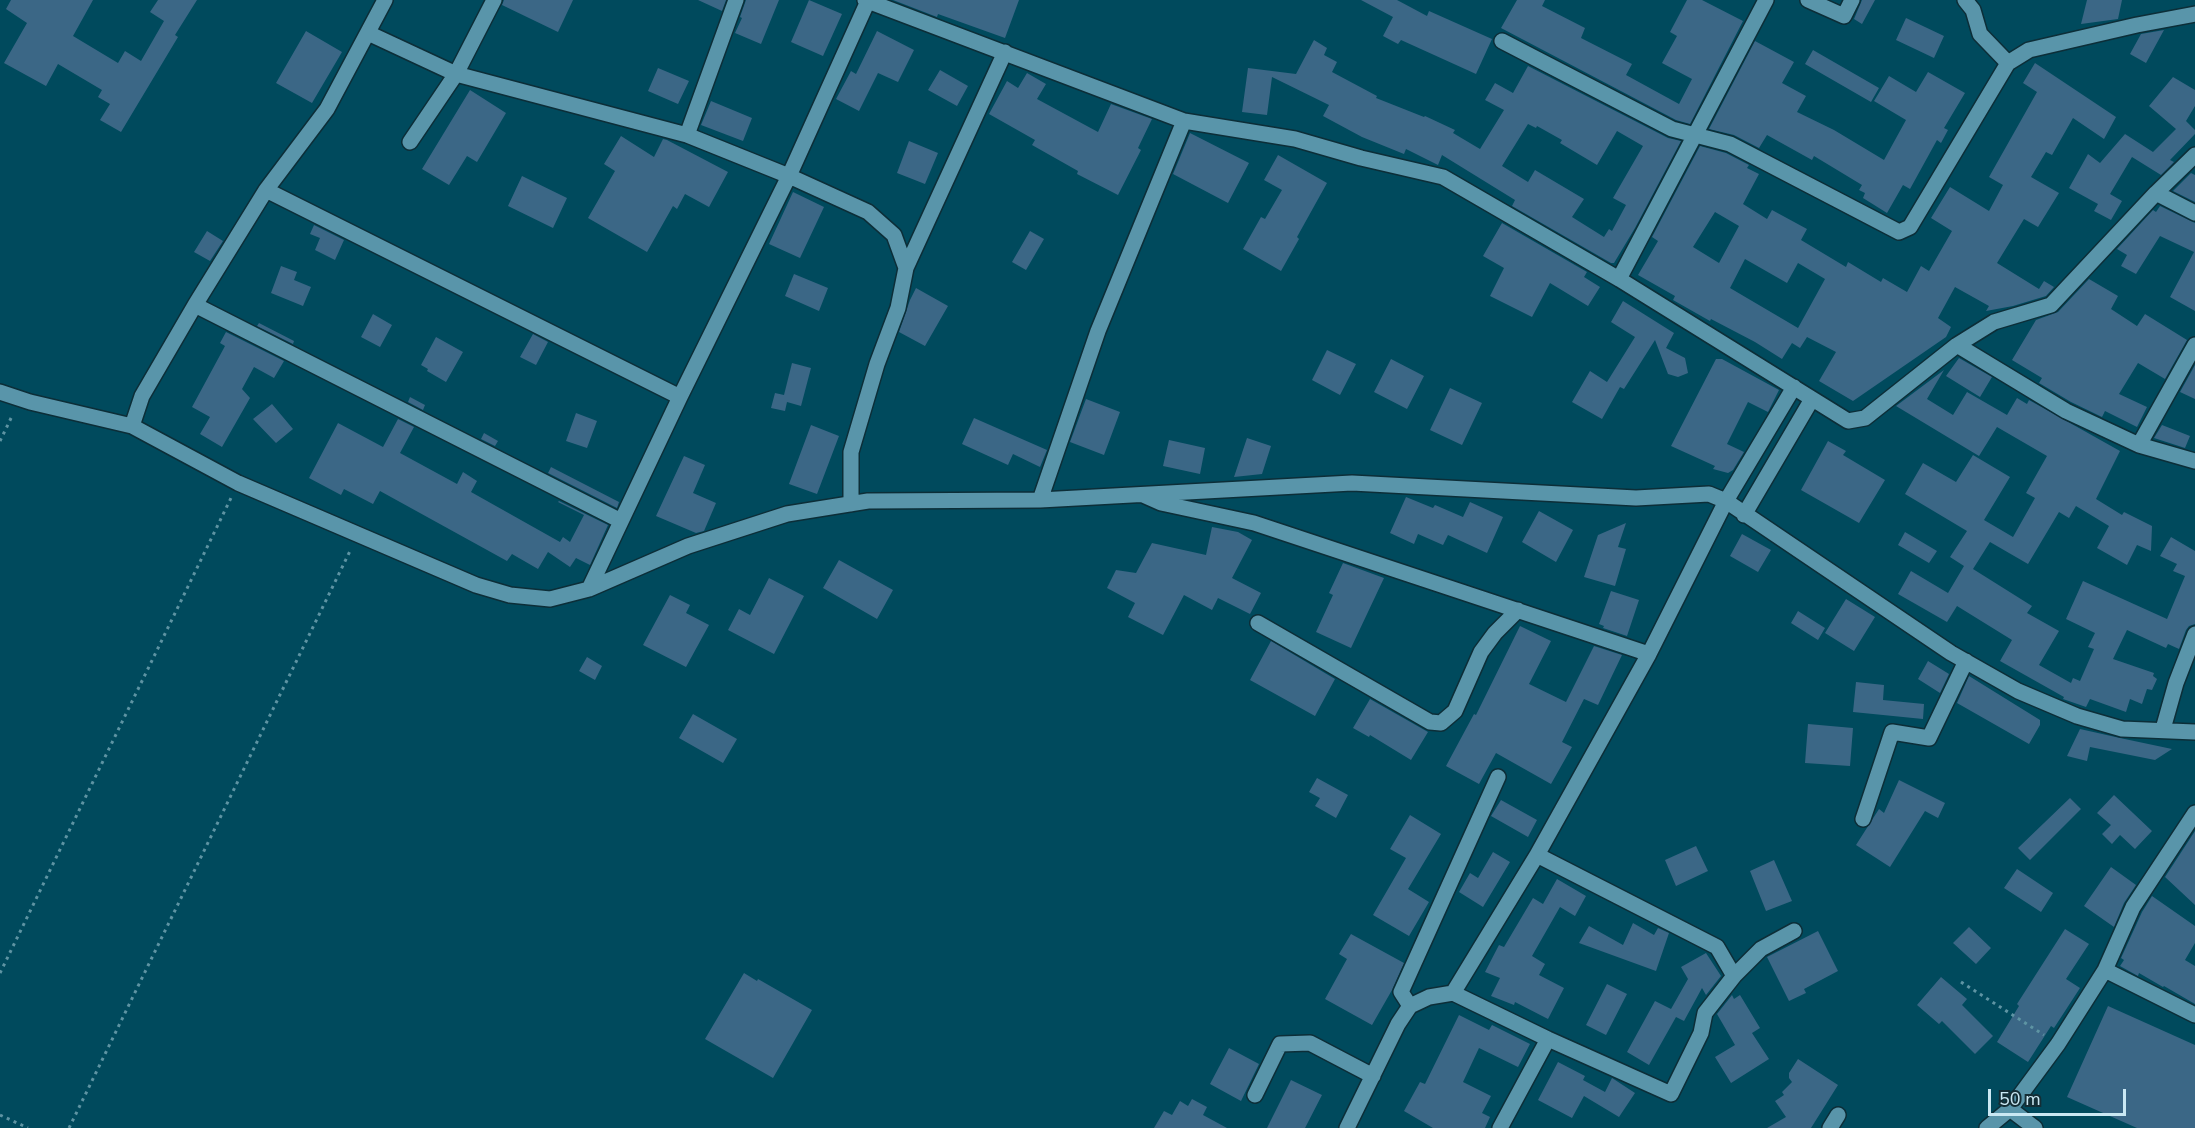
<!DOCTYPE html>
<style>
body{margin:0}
#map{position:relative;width:2195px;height:1128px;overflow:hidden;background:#004a5d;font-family:"Nunito Sans",sans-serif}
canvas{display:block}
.scale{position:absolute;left:1988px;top:1089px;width:138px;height:27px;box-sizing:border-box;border:3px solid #cae8f3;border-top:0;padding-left:8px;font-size:18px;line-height:21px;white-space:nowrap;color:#cae8f3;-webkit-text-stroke:4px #132d35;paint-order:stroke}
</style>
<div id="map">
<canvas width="2195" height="1128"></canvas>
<div class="scale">50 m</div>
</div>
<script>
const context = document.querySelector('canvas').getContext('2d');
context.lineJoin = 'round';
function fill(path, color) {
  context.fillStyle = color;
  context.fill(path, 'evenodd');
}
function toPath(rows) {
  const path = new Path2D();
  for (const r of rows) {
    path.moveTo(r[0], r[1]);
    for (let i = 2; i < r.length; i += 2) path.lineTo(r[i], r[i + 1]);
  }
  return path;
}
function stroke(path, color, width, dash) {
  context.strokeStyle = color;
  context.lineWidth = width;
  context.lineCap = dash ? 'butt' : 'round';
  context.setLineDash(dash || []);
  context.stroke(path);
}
fill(toPath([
 [11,0,93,0,73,36,118,63,125,51,141,61,164,21,150,12,158,0,197,0,175,35,178,37,121,132,100,120,110,104,98,97,102,90,58,64,46,86,4,63,27,23,6,9],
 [504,0,573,0,558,32,502,5],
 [698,0,726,0,722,11],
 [746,0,779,0,761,44,735,33,742,18,740,17],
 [809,0,842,14,823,56,791,42],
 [893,0,1019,0,1005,38,938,14,937,17],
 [1361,0,1397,0,1427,16,1429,11,1492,39,1476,74,1401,40,1398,44,1383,36,1393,17],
 [1517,0,1545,0,1542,6,1585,28,1581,38,1632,64,1626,75,1679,104,1692,79,1662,63,1677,36,1670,32,1687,0,1702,0,1743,21,1690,124,1676,120,1501,28],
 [1862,0,1875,0,1862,24,1854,19],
 [2087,0,2122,0,2118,19,2081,24],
 [1906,18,1944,36,1934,58,1896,40],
 [2164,30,2146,63,2130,54,2141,34],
 [306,31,342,52,312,103,276,83],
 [877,31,914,50,898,82,878,73,859,111,836,99,851,71,856,74],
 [1314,40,1327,48,1324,55,1337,62,1332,72,1377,96,1376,98,1424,117,1425,116,1455,130,1453,133,1480,149,1504,110,1485,100,1495,83,1513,93,1528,66,1668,138,1681,141,1635,228,1614,263,1611,263,1512,206,1515,200,1442,155,1438,165,1406,149,1404,154,1362,137,1323,116,1329,105,1272,77,1267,115,1242,112,1248,68,1296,74],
 [1528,124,1536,128,1537,126,1562,140,1560,143,1597,165,1617,131,1643,146,1613,198,1626,205,1612,231,1609,229,1604,237,1572,217,1584,199,1535,170,1528,182,1502,166],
 [1755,41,1794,62,1782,83,1806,96,1797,112,1834,130,1884,160,1906,120,1874,101,1889,76,1916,92,1928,72,1965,93,1944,128,1948,130,1941,143,1937,140,1910,189,1903,185,1887,213,1863,198,1865,193,1859,190,1862,185,1814,156,1812,160,1767,135,1759,148,1734,135,1709,129],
 [1813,50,1879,88,1871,102,1805,64],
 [2035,63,2116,117,2104,139,2073,118,2052,155,2046,152,2031,177,2059,193,2038,227,2024,219,1997,263,2039,289,2044,281,2054,287,2046,296,2013,306,1986,311,1989,306,1955,287,1938,318,1951,327,1946,337,1853,401,1819,381,1836,352,1807,337,1800,348,1792,343,1782,359,1755,342,1711,319,1710,321,1673,300,1675,296,1638,275,1658,241,1652,237,1700,146,1726,153,1749,165,1747,168,1759,174,1743,204,1767,219,1772,210,1807,229,1801,240,1846,267,1848,262,1881,282,1883,278,1907,292,1921,266,1929,271,1952,231,1931,218,1950,187,1989,211,2003,185,1989,177,2037,92,2023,83],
 [1715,212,1739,226,1719,263,1693,247],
 [1745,259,1787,283,1798,263,1825,279,1798,328,1730,288],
 [658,68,689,81,678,104,648,91],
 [940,70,968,86,957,106,928,90],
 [1027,73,1046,84,1037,99,1098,132,1111,104,1152,119,1138,148,1141,150,1118,195,1077,174,1078,171,1032,145,1035,140,989,114,1007,81,1018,88],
 [2173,77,2195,90,2195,106,2186,121,2195,130,2195,134,2170,160,2174,162,2161,175,2132,157,2110,194,2122,201,2111,220,2094,211,2098,204,2069,188,2088,154,2100,163,2125,134,2153,152,2176,129,2149,106],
 [470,90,506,113,477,162,467,156,449,185,422,169],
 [711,101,752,118,743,141,701,125],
 [1190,133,1249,163,1228,203,1173,174],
 [621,136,654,157,663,139,667,140,728,172,709,207,685,194,677,209,673,206,647,252,588,218,615,171,604,164],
 [909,141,938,153,925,184,897,173],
 [1278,155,1327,183,1297,237,1299,239,1281,271,1243,249,1261,217,1265,219,1282,190,1264,180],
 [2191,173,2195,175,2195,202,2173,191],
 [522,176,567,198,553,228,508,206],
 [793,192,824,207,800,258,769,244],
 [2160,206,2195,223,2195,311,2170,297,2194,252,2160,236,2136,274,2121,266,2127,255,2117,249,2153,210,2156,212],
 [1502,223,1587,272,1584,277,1600,287,1588,306,1550,283,1532,317,1490,296,1504,268,1483,256],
 [314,225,344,240,335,260,315,250,320,238,310,234],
 [207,231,223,241,210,261,194,252],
 [1030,231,1044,239,1026,270,1012,262],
 [281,266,297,272,294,280,311,287,303,306,271,293],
 [794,274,828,288,819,311,785,296],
 [2089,279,2118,296,2111,309,2137,326,2145,314,2187,340,2165,379,2138,363,2119,394,2147,407,2137,427,2105,411,2102,417,2071,402,2039,383,2042,378,2012,360,2036,320,2058,312],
 [916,288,948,306,925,346,899,332,910,300],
 [1623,301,1674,333,1666,348,1685,358,1688,373,1678,377,1668,374,1655,340,1624,389,1620,387,1602,419,1572,402,1590,371,1607,382,1635,337,1611,322],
 [373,314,392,325,380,347,361,337],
 [259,323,294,341,293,344,257,326],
 [226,332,284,361,274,378,254,367,242,389,250,398,222,447,200,434,210,417,192,407,225,346,220,343],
 [533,334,548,342,536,365,520,357],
 [436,337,463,352,446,382,427,371,428,369,421,365],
 [1327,350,1356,364,1340,395,1312,380],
 [1959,358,1992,377,1980,397,1946,376],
 [1391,359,1424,376,1407,409,1374,392],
 [1716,359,1722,359,1779,390,1768,412,1748,402,1727,444,1744,452,1733,470,1728,473,1713,469,1715,466,1671,446],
 [792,363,811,368,801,406,787,402,785,411,771,408,775,393,784,395],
 [2195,365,2195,399,2180,392],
 [1944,370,1927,399,1953,415,1967,392,2007,415,2017,398,2027,404,2029,400,2120,451,2096,499,2122,515,2124,512,2152,526,2151,551,2137,545,2127,565,2097,548,2109,526,2076,506,2069,518,2059,512,2028,564,1990,542,1973,569,2032,606,2027,613,2059,631,2039,665,2071,683,2073,678,2080,681,2094,649,2088,647,2095,633,2066,619,2083,581,2167,619,2185,576,2173,571,2177,564,2160,556,2171,537,2195,551,2195,624,2189,626,2186,630,2179,649,2168,644,2166,648,2127,630,2113,659,2154,673,2153,676,2157,679,2152,690,2147,689,2142,704,2130,699,2126,712,2090,699,2086,707,2063,699,2064,697,2000,661,2012,640,1957,606,1947,622,1898,594,1911,571,1948,593,1964,566,1950,557,1967,531,1905,494,1923,463,1956,482,1973,455,2010,477,1984,520,2013,537,2035,498,2026,493,2047,456,1997,427,1979,456,1896,406],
 [1450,388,1482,403,1462,445,1430,430],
 [410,397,425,405,423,410,408,402],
 [1086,399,1120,412,1104,455,1070,442],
 [272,404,293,429,276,443,253,419],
 [576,413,597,421,587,448,566,441],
 [974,418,1047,450,1040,467,1013,454,1008,465,962,444],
 [398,419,414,427,400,453,457,484,463,472,477,481,471,492,560,542,563,537,570,542,584,515,558,502,559,501,608,525,590,565,576,558,570,567,548,552,538,569,512,554,507,561,380,491,373,504,344,489,341,495,309,478,338,423,383,447],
 [811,425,839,436,817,494,789,484],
 [2162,425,2190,436,2185,448,2154,438],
 [484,433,498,441,495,446,481,439],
 [1247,438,1271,446,1262,474,1234,477],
 [1169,440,1205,448,1200,474,1163,466],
 [1828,441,1846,451,1843,455,1885,480,1859,523,1801,490],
 [684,456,705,465,693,493,716,503,704,531,696,533,656,516],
 [551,467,619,502,617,508,548,473],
 [1406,497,1433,508,1435,505,1463,517,1470,502,1503,517,1487,553,1448,535,1443,545,1418,534,1414,544,1390,533],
 [1539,511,1573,530,1556,562,1522,542],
 [1626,523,1618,547,1626,549,1615,586,1584,577,1598,535],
 [1212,527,1238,532,1252,540,1232,578,1261,593,1250,614,1218,598,1212,610,1184,595,1163,635,1128,617,1135,603,1107,588,1116,570,1136,573,1152,543,1206,555],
 [1905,532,1937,551,1929,563,1898,545],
 [1742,534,1771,550,1758,572,1730,556],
 [839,560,893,590,877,619,823,588],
 [1343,563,1384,578,1351,648,1316,632,1333,595,1329,593],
 [769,578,804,596,774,654,728,630,739,609,750,615],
 [1611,591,1639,600,1627,636,1603,628,1604,626,1599,624],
 [670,595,690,605,686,613,709,625,686,667,643,645],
 [1846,599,1875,617,1854,651,1825,633],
 [1798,611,1825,628,1818,640,1791,623],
 [1520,626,1551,641,1529,684,1566,702,1594,646,1622,655,1598,705,1584,699,1562,742,1572,747,1551,784,1496,753,1479,784,1446,766,1474,714,1476,715],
 [1271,641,1335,679,1315,716,1250,680],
 [587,657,602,666,595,680,579,671],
 [1928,661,1949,674,1940,693,1918,679],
 [1969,676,2040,720,2040,725,2029,744,1957,703],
 [1856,682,1884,685,1883,700,1924,704,1923,719,1853,712],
 [1370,699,1428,732,1411,760,1370,735,1369,737,1353,728],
 [693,714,737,739,723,763,679,738],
 [1808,724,1853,728,1850,766,1805,763],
 [2080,729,2120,738,2172,749,2155,760,2090,747,2087,761,2067,756],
 [1317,778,1348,795,1336,818,1315,806,1320,798,1309,792],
 [1899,780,1945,803,1938,818,1925,811,1890,867,1856,845,1879,809,1884,813],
 [2114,795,2152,831,2135,849,2120,835,2112,844,2102,834,2111,825,2097,813],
 [2070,798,2081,809,2030,860,2018,848],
 [1501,800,1537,820,1528,837,1491,816],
 [1410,815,1441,834,1408,889,1429,902,1409,936,1373,915,1406,858,1390,849],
 [2195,831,2195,905,2165,877],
 [1696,846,1708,871,1676,886,1665,860],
 [1493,852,1510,862,1483,907,1459,892,1470,873,1478,878],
 [1774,860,1792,901,1766,911,1750,871],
 [2111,867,2136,885,2124,903,2114,927,2084,906],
 [2017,869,2053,893,2041,912,2004,888],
 [1557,879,1586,896,1575,916,1560,907,1532,956,1545,964,1539,975,1564,988,1548,1019,1515,1002,1514,1005,1491,996,1500,978,1485,972,1499,945,1504,947,1533,898,1543,904],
 [2152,896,2195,926,2195,943,2185,960,2195,966,2195,1004,2164,986,2163,987,2139,973,2138,976,2120,966,2124,960,2121,958,2142,912],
 [1633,923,1654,935,1658,928,1669,933,1656,971,1579,943,1589,926,1623,945],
 [1969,927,1991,948,1976,964,1953,943],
 [2065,929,2089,944,2066,979,2080,988,2054,1028,2051,1026,2028,1062,1997,1042,2019,1006,2017,1004],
 [1818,931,1838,971,1804,989,1806,993,1789,1001,1767,957],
 [1351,934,1404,963,1392,990,1372,1025,1325,999,1347,959,1339,954],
 [1706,953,1721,976,1706,995,1702,988,1684,1021,1676,1017,1649,1065,1627,1052,1655,1001,1671,1009,1688,979,1681,967],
 [744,973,757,981,758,979,812,1010,773,1078,705,1039],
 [1941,977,1967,999,1962,1005,1993,1036,1975,1054,1942,1021,1939,1024,1917,1005],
 [1607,984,1627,994,1606,1035,1586,1025],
 [1732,995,1734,999,1740,995,1760,1028,1752,1033,1769,1059,1731,1083,1715,1057,1735,1045,1717,1014],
 [2108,1006,2195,1045,2195,1128,2137,1128,2067,1097],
 [1459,1015,1489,1030,1492,1025,1530,1044,1518,1067,1479,1048,1463,1082,1491,1096,1482,1113,1490,1117,1485,1128,1433,1128,1404,1111,1420,1082,1425,1084],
 [1229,1048,1259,1064,1241,1101,1210,1084],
 [1798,1059,1838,1085,1811,1128,1767,1128,1786,1117,1775,1101,1784,1095,1782,1092,1792,1082,1789,1078,1789,1073],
 [1558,1062,1585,1076,1583,1080,1605,1092,1612,1078,1635,1093,1619,1117,1584,1096,1572,1118,1538,1100],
 [1291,1080,1322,1095,1305,1128,1267,1128],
 [1192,1099,1207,1107,1203,1115,1227,1128,1154,1128,1164,1111,1172,1115,1180,1101,1188,1106]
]), '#3b6786');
const minor = toPath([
 [865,0,1184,121,1295,139,1361,158,1443,177,1619,279,1848,421,1865,418,1957,345,1994,322,2051,305,2156,193,2195,155],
 [1808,0,1844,16,1852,0],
 [1965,0,1973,10,1980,34,2008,63],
 [368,33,456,74,687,135,789,176,868,212,894,235,906,268,898,308,877,364,851,452,851,504],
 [1502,41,1672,129,1730,144,1899,232,1910,227,2008,63,2029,50,2137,25,2195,14],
 [687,135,736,0],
 [410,142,456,74,494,0],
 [266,190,680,397],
 [2156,193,2195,213],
 [906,268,1005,52],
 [1619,279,1766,0],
 [195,305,621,521],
 [1957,345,2066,411,2139,445,2195,461],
 [0,392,30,402,132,426,238,483,476,585,510,595,550,599,589,589,688,546,787,514,868,501,1040,500,1352,483,1636,498,1709,494,1726,501,1951,653,2018,691,2077,716,2122,729,2195,732],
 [132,426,142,396,195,305,266,190,327,109,385,0],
 [2139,445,2195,345],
 [1143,495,1161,503,1254,523,1649,654],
 [1040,500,1098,331,1184,121],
 [1744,515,1812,399],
 [589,589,680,397,789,176,868,1],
 [1258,623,1430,722,1441,723,1455,711,1481,652,1495,633,1518,610],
 [2163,729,2176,683,2195,634],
 [1863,819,1892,732,1929,738,1966,661],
 [1537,855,1717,947,1734,976],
 [2105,970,2195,1015],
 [1453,993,1548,1039,1671,1094,1701,1033,1705,1013,1734,976,1761,949,1794,931],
 [1410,1006,1401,992,1498,777],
 [1255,1095,1280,1044,1310,1043,1373,1076],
 [2010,1109,2035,1128],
 [1347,1128,1398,1024,1410,1006,1429,997,1453,993,1537,855,1649,654,1726,501,1794,387],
 [1500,1128,1548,1039],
 [1830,1128,1838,1115],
 [1987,1128,2010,1109,2058,1044,2105,970,2133,907,2195,813]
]);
stroke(minor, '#0c2e38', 18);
stroke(toPath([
 [0,441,13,414],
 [0,973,231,498],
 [1961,982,2044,1035],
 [0,1115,28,1128],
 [69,1128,351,549]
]), '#5e94a3', 3, [3, 4.5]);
stroke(minor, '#5995aa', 15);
</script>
